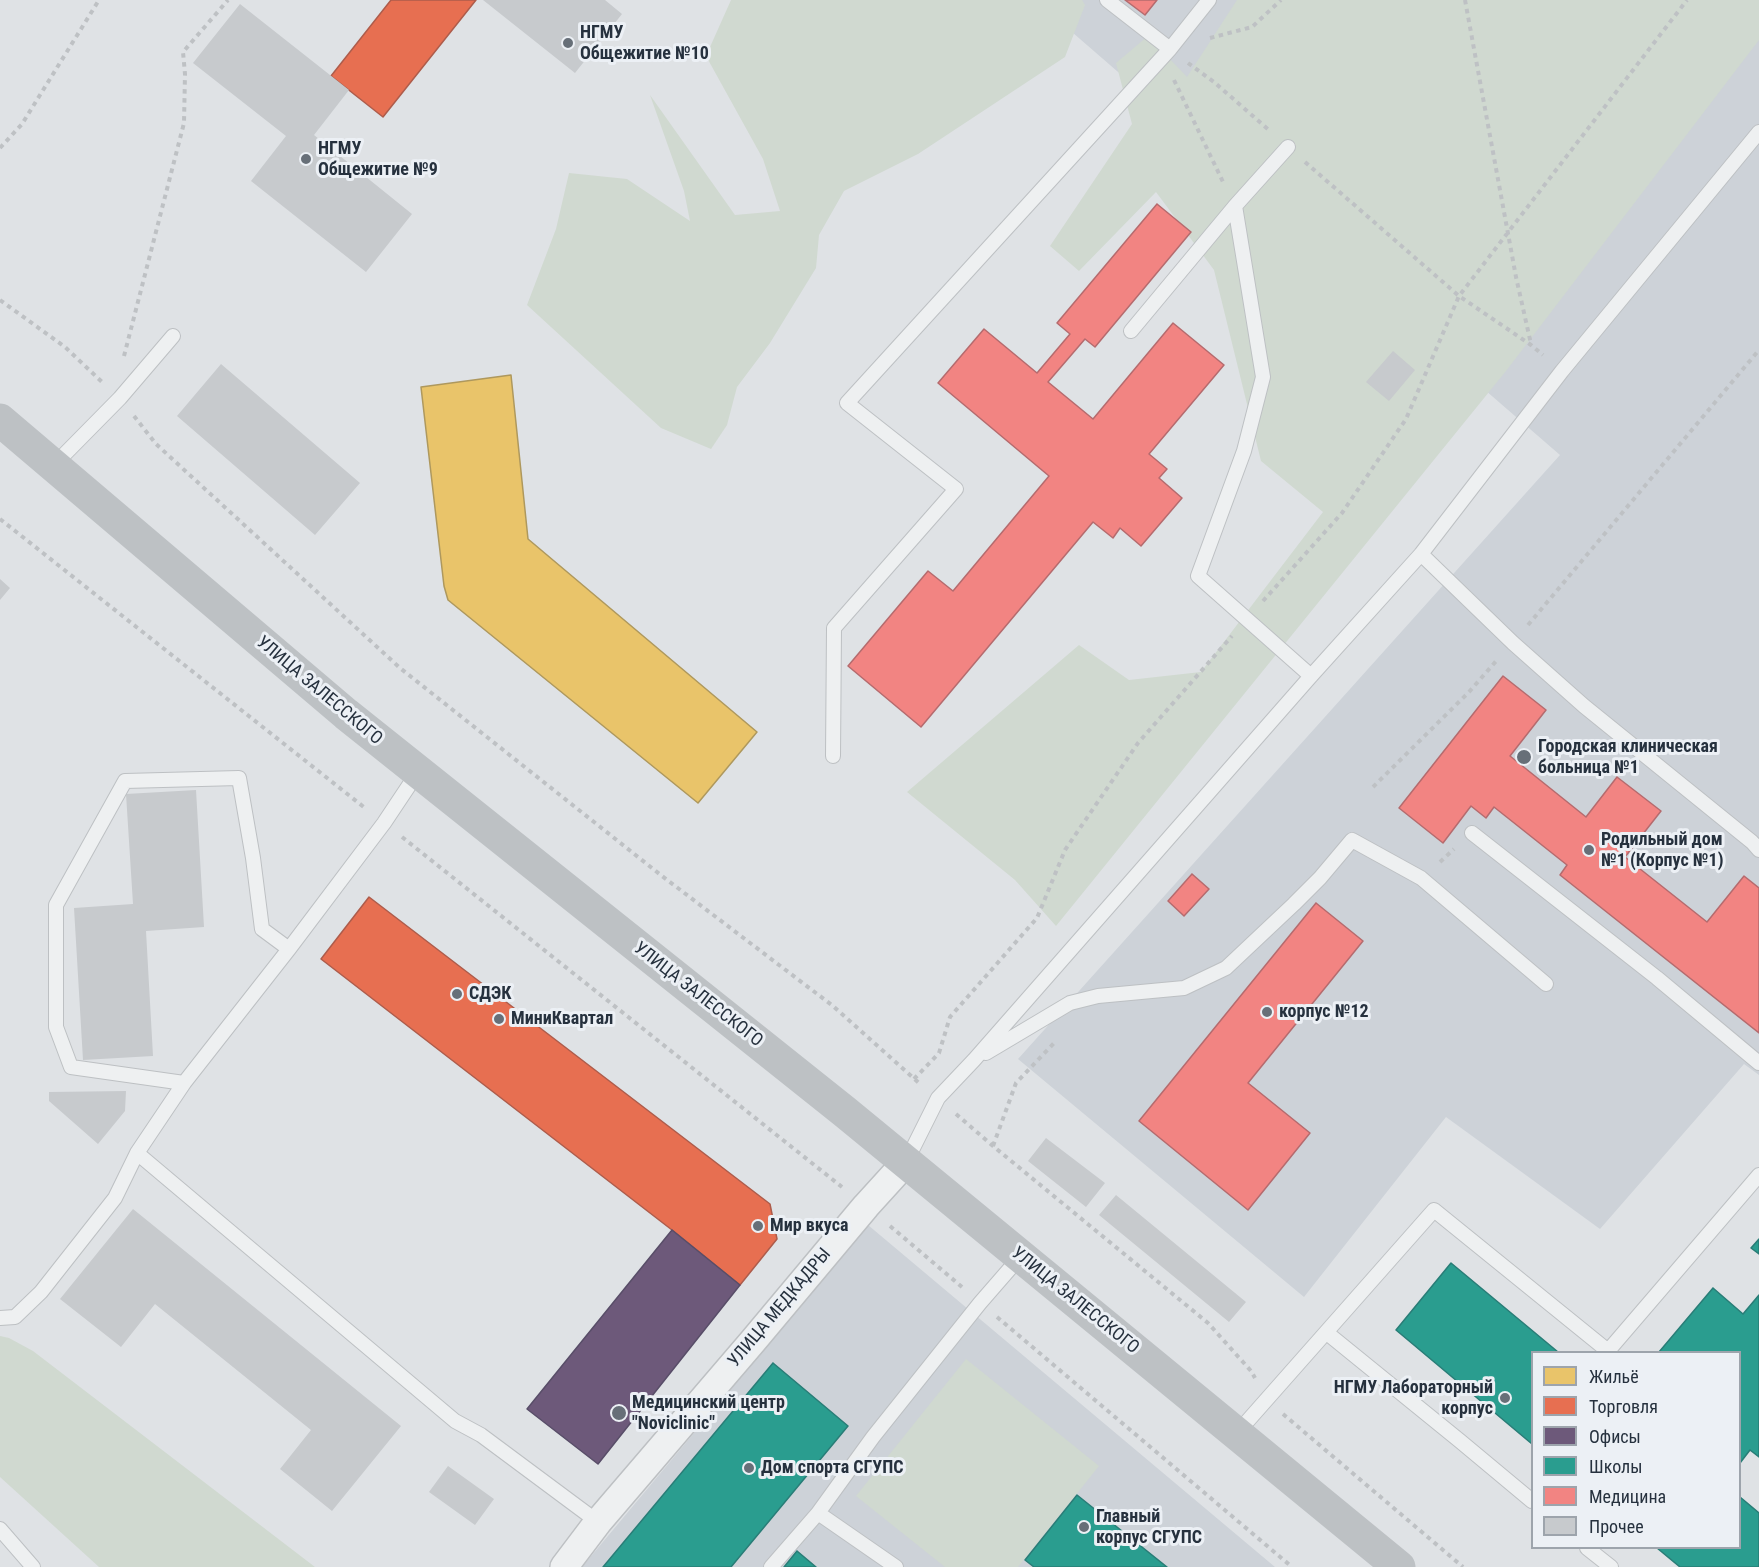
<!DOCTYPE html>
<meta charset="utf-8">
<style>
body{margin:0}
#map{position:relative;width:1759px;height:1567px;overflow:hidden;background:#dfe2e5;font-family:"Roboto Condensed",sans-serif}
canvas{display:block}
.legend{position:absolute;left:1531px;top:1351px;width:210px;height:198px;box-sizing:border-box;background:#ecf0f5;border:2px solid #9da4ac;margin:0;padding:8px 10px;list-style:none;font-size:18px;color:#26313e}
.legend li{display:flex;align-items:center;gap:12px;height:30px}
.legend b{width:30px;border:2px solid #9da4ac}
</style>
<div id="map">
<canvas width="1759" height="1567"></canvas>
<ul class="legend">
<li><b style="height:16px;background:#e9c46a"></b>Жильё</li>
<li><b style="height:16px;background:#e76f51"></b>Торговля</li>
<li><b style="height:16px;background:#6d597a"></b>Офисы</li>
<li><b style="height:16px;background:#2a9d8f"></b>Школы</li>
<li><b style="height:16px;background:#f28482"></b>Медицина</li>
<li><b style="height:16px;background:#c7cacd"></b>Прочее</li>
</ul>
</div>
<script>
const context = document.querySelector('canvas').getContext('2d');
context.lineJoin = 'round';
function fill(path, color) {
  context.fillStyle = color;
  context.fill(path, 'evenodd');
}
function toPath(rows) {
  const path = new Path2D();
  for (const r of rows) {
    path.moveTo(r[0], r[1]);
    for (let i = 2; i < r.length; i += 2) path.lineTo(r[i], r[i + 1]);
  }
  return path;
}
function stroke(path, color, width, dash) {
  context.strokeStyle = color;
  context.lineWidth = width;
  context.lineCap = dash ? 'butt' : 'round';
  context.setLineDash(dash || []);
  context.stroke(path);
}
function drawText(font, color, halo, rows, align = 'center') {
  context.font = font + ' "Roboto Condensed",sans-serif';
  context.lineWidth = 6;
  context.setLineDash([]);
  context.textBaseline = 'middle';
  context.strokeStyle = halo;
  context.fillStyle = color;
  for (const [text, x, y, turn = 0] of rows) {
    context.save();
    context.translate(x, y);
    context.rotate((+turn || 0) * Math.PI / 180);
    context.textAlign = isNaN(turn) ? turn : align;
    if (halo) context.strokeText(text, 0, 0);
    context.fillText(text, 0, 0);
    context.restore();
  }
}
fill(toPath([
 [1035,0,1759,0,1759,1075,1744,1064,1600,1229,1446,1117,1304,1297,1018,1059,1560,455],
 [868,1225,1275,1567,582,1567]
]), '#cdd2d8');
fill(toPath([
 [731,0,1082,0,1085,5,1065,57,918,154,844,191,819,235,816,268,770,343,737,387,727,425,711,449,661,428,527,305,556,229,569,173,627,179,690,221,684,191,650,95,735,215,780,211,763,159,706,56],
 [1237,0,1759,0,1759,40,1506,371,1056,926,1015,880,907,792,1079,645,1129,680,1201,672,1323,512,1261,461,1214,270,1156,192,1079,271,1050,246,1132,124,1116,63,1148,36,1187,77],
 [0,1336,9,1338,33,1351,315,1567,99,1567,0,1477],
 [966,1359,1099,1466,1018,1567,945,1567,856,1496]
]), '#d0d9d0');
const homes = toPath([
 [511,375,528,539,757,732,698,803,448,600,444,586,421,387,511,375]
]);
fill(homes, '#e9c46a');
stroke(homes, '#ae985d', 1.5);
const shops = toPath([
 [391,0,476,0,383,117,331,76,391,0],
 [369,897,770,1204,777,1239,740,1285,672,1230,321,959,369,897]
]);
fill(shops, '#e76f51');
stroke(shops, '#ad5c4b', 1.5);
const offices = toPath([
 [672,1230,740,1285,598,1464,527,1409,672,1230]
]);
fill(offices, '#6d597a');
stroke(offices, '#584d68', 1.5);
const schools = toPath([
 [1759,1239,1759,1254,1751,1248,1759,1239],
 [1451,1263,1558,1352,1532,1352,1532,1444,1396,1330,1451,1263],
 [1713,1288,1743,1314,1759,1295,1759,1457,1750,1450,1740,1463,1740,1352,1659,1352,1713,1288],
 [773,1363,848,1426,731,1567,603,1567,773,1363],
 [1077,1495,1167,1567,1034,1567,1025,1560,1077,1495],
 [1740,1497,1759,1513,1759,1567,1680,1567,1657,1548,1740,1548,1740,1497],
 [797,1551,816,1567,784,1567,797,1551]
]);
fill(schools, '#2a9d8f');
stroke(schools, '#297d77', 1.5);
const health = toPath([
 [1125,0,1157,0,1145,15,1125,0],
 [1157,204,1191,232,1095,347,1085,339,1048,382,1093,419,1173,323,1224,365,1149,454,1167,469,1159,478,1182,498,1141,546,1120,528,1113,538,1093,522,921,727,848,666,928,571,953,591,1049,476,938,383,984,329,1037,373,1070,334,1057,323,1157,204],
 [1503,676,1546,710,1510,756,1586,817,1617,777,1661,811,1625,857,1707,922,1744,876,1759,888,1759,1033,1560,875,1567,865,1494,807,1486,818,1471,806,1443,843,1399,808,1503,676],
 [1192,874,1209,889,1184,916,1168,901,1192,874],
 [1316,903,1363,941,1248,1083,1310,1133,1248,1210,1139,1121,1316,903]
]);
fill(health, '#f28482');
stroke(health, '#b56b6e', 1.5);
fill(toPath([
 [483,0,605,0,622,14,575,73],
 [240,4,349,90,314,135,412,214,366,272,251,181,286,136,193,63],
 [1393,351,1415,370,1389,401,1366,382],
 [221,364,360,483,315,535,177,416],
 [0,579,10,588,0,600],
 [196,790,204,927,146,931,153,1056,83,1060,74,908,133,904,126,794],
 [126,1091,125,1111,98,1144,49,1101,49,1092],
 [1046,1138,1105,1183,1086,1207,1028,1161],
 [1116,1195,1246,1302,1229,1322,1099,1215],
 [133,1209,401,1426,332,1511,280,1469,311,1430,155,1304,121,1347,60,1299],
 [448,1466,494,1499,475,1525,429,1492]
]), '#c7cacd');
const lane = toPath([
 [1107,0,1170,49,1209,0],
 [1235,206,1263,377,1244,451,1198,576,1311,676],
 [1131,331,1235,206,1288,147],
 [53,466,120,398,173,336],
 [1421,554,1513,643,1584,706,1752,842,1759,850],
 [833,756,834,628,956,489,847,403,1170,49],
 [1472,833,1657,978,1759,1063],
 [986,1053,1070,1003,1098,996,1184,988,1226,968,1294,904,1320,878,1352,840,1421,878,1546,984],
 [184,1083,71,1067,56,1027,56,905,125,781,239,778,253,858,262,929,289,949],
 [137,1153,455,1421,481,1435,598,1522],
 [906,1162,938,1098,974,1060,1311,676,1421,554,1562,371,1759,132],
 [0,1318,15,1317,41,1292,115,1198,137,1153,184,1083,289,949,384,823,418,772],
 [1327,1333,1460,1441,1532,1501],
 [1237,1433,1434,1210,1608,1351,1759,1175],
 [818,1513,873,1437,980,1303,1020,1257],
 [0,1529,33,1567],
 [1587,1548,1611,1567],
 [771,1567,818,1513,896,1567]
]);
const street = toPath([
 [564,1567,598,1522,753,1341,866,1206,906,1162]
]);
stroke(lane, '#bdc0c3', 16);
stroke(street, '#bdc0c3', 30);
stroke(toPath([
 [1465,0,1516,277,1531,344],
 [1210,38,1252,27,1281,0],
 [1188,63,1214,82,1270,131],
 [1174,80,1224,184],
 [0,148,22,124,99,0],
 [1305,162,1459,296,1531,345,1543,355],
 [0,300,65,347,102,382],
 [124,356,184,123,185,74,183,52,228,0],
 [134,416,156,444,400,668,662,876,833,1006,920,1084],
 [0,519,365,808],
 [1263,601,1342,513,1406,419,1459,296,1687,0],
 [1528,625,1759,350],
 [1373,787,1469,692,1497,660],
 [402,837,842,1187],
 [1440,862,1454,849],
 [914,1079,939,1053,950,1017,1037,918,1065,850,1138,743,1232,636],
 [956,1114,993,1146,1208,1323,1251,1371,1255,1378],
 [993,1146,1016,1083,1054,1043],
 [890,1226,962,1287],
 [997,1317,1292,1567],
 [1283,1414,1463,1567]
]), '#bec1c4', 4, [4.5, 4.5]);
stroke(lane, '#eef0f1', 14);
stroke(street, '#eef0f1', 27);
stroke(toPath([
 [0,420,346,714,845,1112,1399,1567]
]), '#bdc1c4', 33);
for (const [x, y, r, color] of [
 [568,43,6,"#676f78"],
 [306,159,6,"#676f78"],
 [1524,757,8,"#676f78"],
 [1589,850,6,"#676f78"],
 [457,994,6,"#676f78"],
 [1267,1012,6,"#676f78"],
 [499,1019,6,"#676f78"],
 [758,1226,6,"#676f78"],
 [1505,1398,6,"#676f78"],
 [619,1413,8,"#676f78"],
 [749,1468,6,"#676f78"],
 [1084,1527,6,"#676f78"]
]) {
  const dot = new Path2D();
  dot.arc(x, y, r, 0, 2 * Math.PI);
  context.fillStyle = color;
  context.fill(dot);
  stroke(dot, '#ecf0f5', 2);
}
drawText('bold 18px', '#26313e', '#ecf0f5', [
 ["НГМУ",580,33],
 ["Общежитие №10",580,54],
 ["НГМУ",318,149],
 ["Общежитие №9",318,170],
 ["Городская клиническая",1538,747],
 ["больница №1",1538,768],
 ["Родильный дом",1601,840],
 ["№1 (Корпус №1)",1601,861],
 ["СДЭК",469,994],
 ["корпус №12",1279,1012],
 ["МиниКвартал",511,1019],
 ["Мир вкуса",770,1226],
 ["НГМУ Лабораторный",1493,1388,"right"],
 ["корпус",1493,1409,"right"],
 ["Медицинский центр",632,1403],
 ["\"Noviclinic\"",632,1424],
 ["Дом спорта СГУПС",761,1468],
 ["Главный",1096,1517],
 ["корпус СГУПС",1096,1538]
], 'left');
drawText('18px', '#26313e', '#ecf0f5', [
 ["УЛИЦА ЗАЛЕССКОГО",319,691,40],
 ["УЛИЦА ЗАЛЕССКОГО",698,995,38],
 ["УЛИЦА ЗАЛЕССКОГО",1075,1301,39],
 ["УЛИЦА МЕДКАДРЫ",780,1308,-50]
]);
</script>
